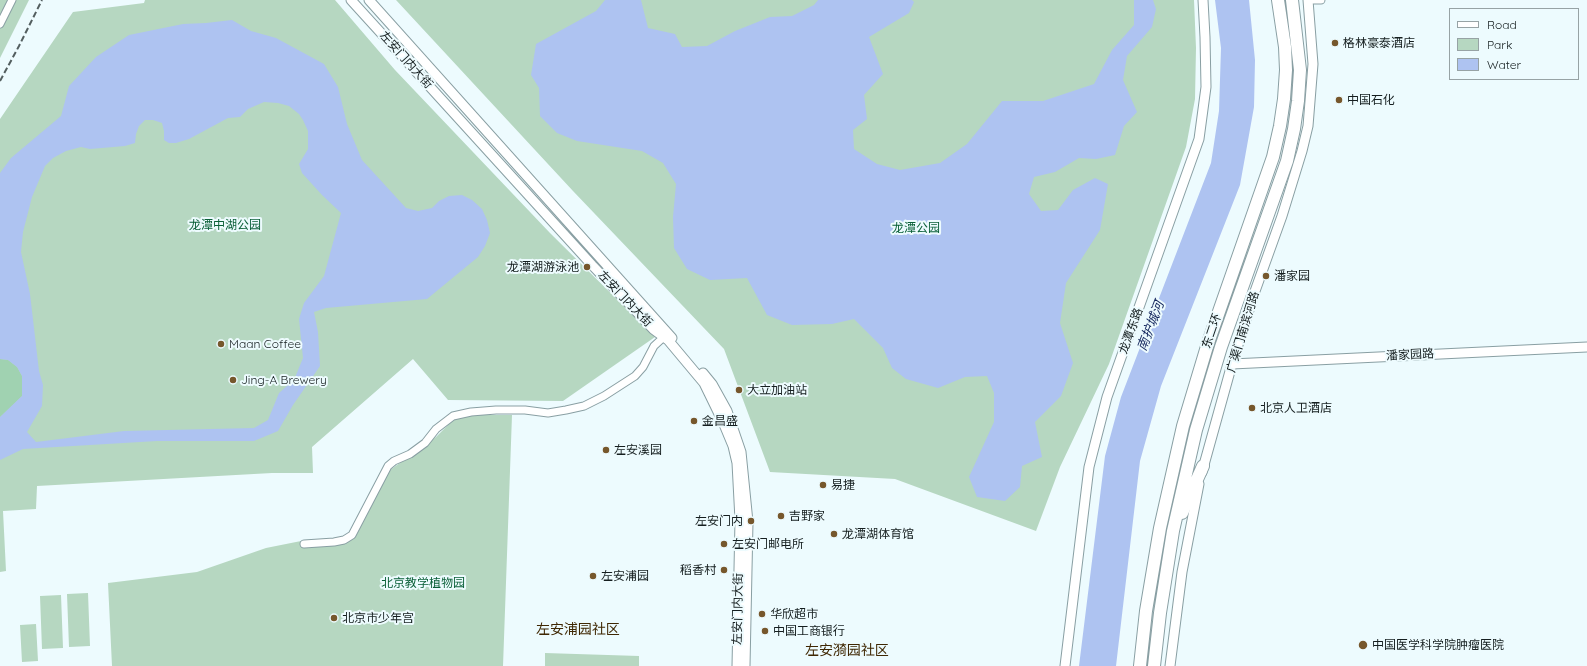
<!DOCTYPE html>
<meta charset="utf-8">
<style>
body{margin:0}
#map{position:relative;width:1587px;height:666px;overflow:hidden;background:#edfbfe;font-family:Quicksand,sans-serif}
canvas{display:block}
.legend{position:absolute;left:1449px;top:8px;width:130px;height:72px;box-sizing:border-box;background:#edfbfe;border:1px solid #97a3a5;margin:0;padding:5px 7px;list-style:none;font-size:12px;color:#151e1f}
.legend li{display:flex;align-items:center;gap:8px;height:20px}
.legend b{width:20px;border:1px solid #97a3a5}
</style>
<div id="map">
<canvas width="1587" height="666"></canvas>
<ul class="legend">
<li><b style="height:5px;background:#fff"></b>Road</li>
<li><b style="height:11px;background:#b6d7c1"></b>Park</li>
<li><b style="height:11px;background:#aec3f1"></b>Water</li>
</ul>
</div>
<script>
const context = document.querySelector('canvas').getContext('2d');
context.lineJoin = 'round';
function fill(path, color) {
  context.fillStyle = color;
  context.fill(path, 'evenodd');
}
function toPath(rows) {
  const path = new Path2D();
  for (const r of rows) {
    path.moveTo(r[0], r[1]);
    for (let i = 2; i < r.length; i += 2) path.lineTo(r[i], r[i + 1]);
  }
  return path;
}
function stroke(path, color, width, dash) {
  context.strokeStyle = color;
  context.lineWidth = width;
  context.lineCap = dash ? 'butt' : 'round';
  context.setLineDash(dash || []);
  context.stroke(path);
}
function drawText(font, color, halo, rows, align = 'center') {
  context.font = font + ' Quicksand,"Noto Sans SC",sans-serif';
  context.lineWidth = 4;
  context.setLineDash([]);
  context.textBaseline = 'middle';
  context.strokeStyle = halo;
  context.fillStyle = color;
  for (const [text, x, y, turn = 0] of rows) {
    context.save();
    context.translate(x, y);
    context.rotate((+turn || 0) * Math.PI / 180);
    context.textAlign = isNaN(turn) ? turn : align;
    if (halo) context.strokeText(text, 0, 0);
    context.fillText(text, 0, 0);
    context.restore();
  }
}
fill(toPath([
 [0,0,29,0,0,58],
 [145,0,335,0,395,70,550,233,655,337,563,401,448,400,413,359,312,447,313,473,272,473,37,486,36,509,3,511,6,571,0,572,0,119,73,12,144,3],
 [396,0,1194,0,1196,48,1195,99,1186,147,1109,364,1060,467,1036,531,895,479,770,472,724,349,573,191],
 [472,415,512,415,503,666,112,666,108,583,197,572,266,548,301,541,350,540,357,534,390,470,436,437,454,419],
 [88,593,90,646,69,647,67,594],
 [61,595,63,648,42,649,40,596],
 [36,624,38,661,22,662,20,625],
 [545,653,639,656,639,666,545,666]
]), '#b6d7c1');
fill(toPath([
 [0,359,8,360,17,367,22,376,22,396,0,417]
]), '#a0d2b1');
fill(toPath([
 [605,0,641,0,648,28,675,34,682,47,707,46,735,31,770,17,792,16,814,5,818,0,912,0,914,2,909,13,869,37,883,74,864,95,867,119,853,130,854,149,877,164,900,170,940,163,967,144,1002,101,1043,101,1094,84,1112,50,1134,25,1134,0,1153,0,1156,9,1152,27,1127,56,1123,80,1137,112,1124,126,1115,155,1096,159,1079,158,1055,172,1034,177,1029,194,1041,211,1058,210,1073,190,1095,178,1108,184,1100,230,1066,283,1060,323,1073,363,1061,396,1035,422,1042,457,1022,466,1020,487,1005,501,977,497,969,477,994,422,994,393,987,376,965,377,938,388,906,379,892,368,883,348,854,319,832,324,792,325,767,315,747,278,710,280,687,269,674,248,673,217,676,184,663,163,642,151,577,141,557,133,540,116,539,88,531,75,536,44,596,11],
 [1215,0,1249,0,1255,60,1254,107,1240,185,1161,386,1140,461,1116,666,1079,666,1105,456,1121,397,1211,163,1219,111,1221,48],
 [232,20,251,31,276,38,324,64,338,87,347,124,362,160,406,208,418,211,432,208,439,201,449,196,462,195,472,200,482,209,487,220,490,233,485,246,478,257,427,299,326,308,314,312,318,332,320,366,293,405,278,431,254,441,157,441,23,449,0,460,0,417,22,396,22,376,17,367,8,360,0,359,0,173,11,158,61,116,69,86,96,57,129,35,183,24,206,23],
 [264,102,278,103,289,106,299,114,303,120,308,131,308,149,299,164,302,173,322,195,341,213,324,276,304,303,299,319,303,358,294,380,279,393,268,420,254,428,124,431,36,442,27,432,42,406,43,385,39,371,30,294,21,252,23,232,32,197,45,166,53,158,66,151,81,147,90,149,125,146,135,143,136,134,139,126,145,120,153,120,162,123,164,131,164,140,169,143,176,143,189,139,228,118,240,117,248,109]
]), '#aec3f1');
const minor = toPath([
 [1308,0,1321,0],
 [0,24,12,0],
 [304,544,334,542,344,540,352,535,388,466,394,461,410,454,425,443,436,429,453,416,471,412,496,410,525,410,548,413,566,410,584,406,604,396,635,376,643,367,654,346,666,335]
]);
const tertiary = toPath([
 [351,0,592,265,653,329,668,340,704,383,723,422,733,446,737,463,740,520,737,666],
 [369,0,672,338],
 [1232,364,1587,347],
 [703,373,712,384,727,411,741,452,748,522,745,666],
 [1202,472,1232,364,1254,294,1282,216,1302,151,1308,126,1313,64,1308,0],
 [1065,666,1089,467,1107,397,1199,139,1206,87,1205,37,1203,0],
 [1170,666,1182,572,1199,484]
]);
const trunk = toPath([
 [1182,513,1203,466],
 [1140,666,1146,611,1160,528,1183,426,1208,343,1273,157,1280,126,1284,99,1286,70,1285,47,1278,0],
 [1154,666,1160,613,1173,531,1196,430,1221,347,1287,161,1294,129,1298,101,1300,70,1292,0]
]);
stroke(minor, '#899fa3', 9);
stroke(tertiary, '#899fa3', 11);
stroke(trunk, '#899fa3', 14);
stroke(minor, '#fff', 7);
stroke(tertiary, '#fff', 9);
stroke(trunk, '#fff', 12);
stroke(toPath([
 [0,81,19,46,42,0]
]), '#535e5f', 2, [6, 3]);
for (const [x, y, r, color] of [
 [1335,43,4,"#76572c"],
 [1339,100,4,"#76572c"],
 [587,267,4,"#76572c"],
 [1266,276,4,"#76572c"],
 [221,344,4,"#76572c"],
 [233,380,4,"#76572c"],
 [739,390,4,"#76572c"],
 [1252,408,4,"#76572c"],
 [694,421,4,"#76572c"],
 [606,450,4,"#76572c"],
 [823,485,4,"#76572c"],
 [781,516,4,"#76572c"],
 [751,521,4,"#76572c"],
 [834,534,4,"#76572c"],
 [724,544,4,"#76572c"],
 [724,570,4,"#76572c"],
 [593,576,4,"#76572c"],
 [762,614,4,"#76572c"],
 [334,618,4,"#76572c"],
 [765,631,4,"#76572c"],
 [1363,645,5,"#76572c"]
]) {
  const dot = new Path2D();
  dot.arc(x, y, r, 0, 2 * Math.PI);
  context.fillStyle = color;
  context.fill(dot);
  stroke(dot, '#edfbfe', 1.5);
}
drawText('12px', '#151e1f', '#edfbfe', [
 ["格林豪泰酒店",1343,43],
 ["中国石化",1347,100],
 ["龙潭湖游泳池",579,267,"right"],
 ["潘家园",1274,276],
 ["Maan Coffee",229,344],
 ["Jing-A Brewery",241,380],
 ["大立加油站",747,390],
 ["北京人卫酒店",1260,408],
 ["金昌盛",702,421],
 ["左安溪园",614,450],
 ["易捷",831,485],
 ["吉野家",789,516],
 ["左安门内",743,521,"right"],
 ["龙潭湖体育馆",842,534],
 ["左安门邮电所",732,544],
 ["稻香村",716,570,"right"],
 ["左安浦园",601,576],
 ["华欣超市",770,614],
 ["北京市少年宫",342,618],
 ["中国工商银行",773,631],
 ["中国医学科学院肿瘤医院",1372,645]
], 'left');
drawText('12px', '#151e1f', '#edfbfe', [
 ["左安门内大街",406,60,48],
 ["左安门内大街",625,299,46],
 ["龙潭东路",1131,331,-70],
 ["东二环",1212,331,-71],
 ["广渠门南滨河路",1243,332,-73],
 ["潘家园路",1410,355,-3],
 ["左安门内大街",738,609,-89]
]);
drawText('12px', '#095f37', '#edfbfe', [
 ["龙潭中湖公园",225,225],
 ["龙潭公园",916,228],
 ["北京教学植物园",423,583]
]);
drawText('italic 13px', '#16285e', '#edfbfe', [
 ["南护城河",1151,326,-69]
]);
drawText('14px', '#3f2703', '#edfbfe', [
 ["左安浦园社区",578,630],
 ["左安漪园社区",847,651]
]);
</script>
